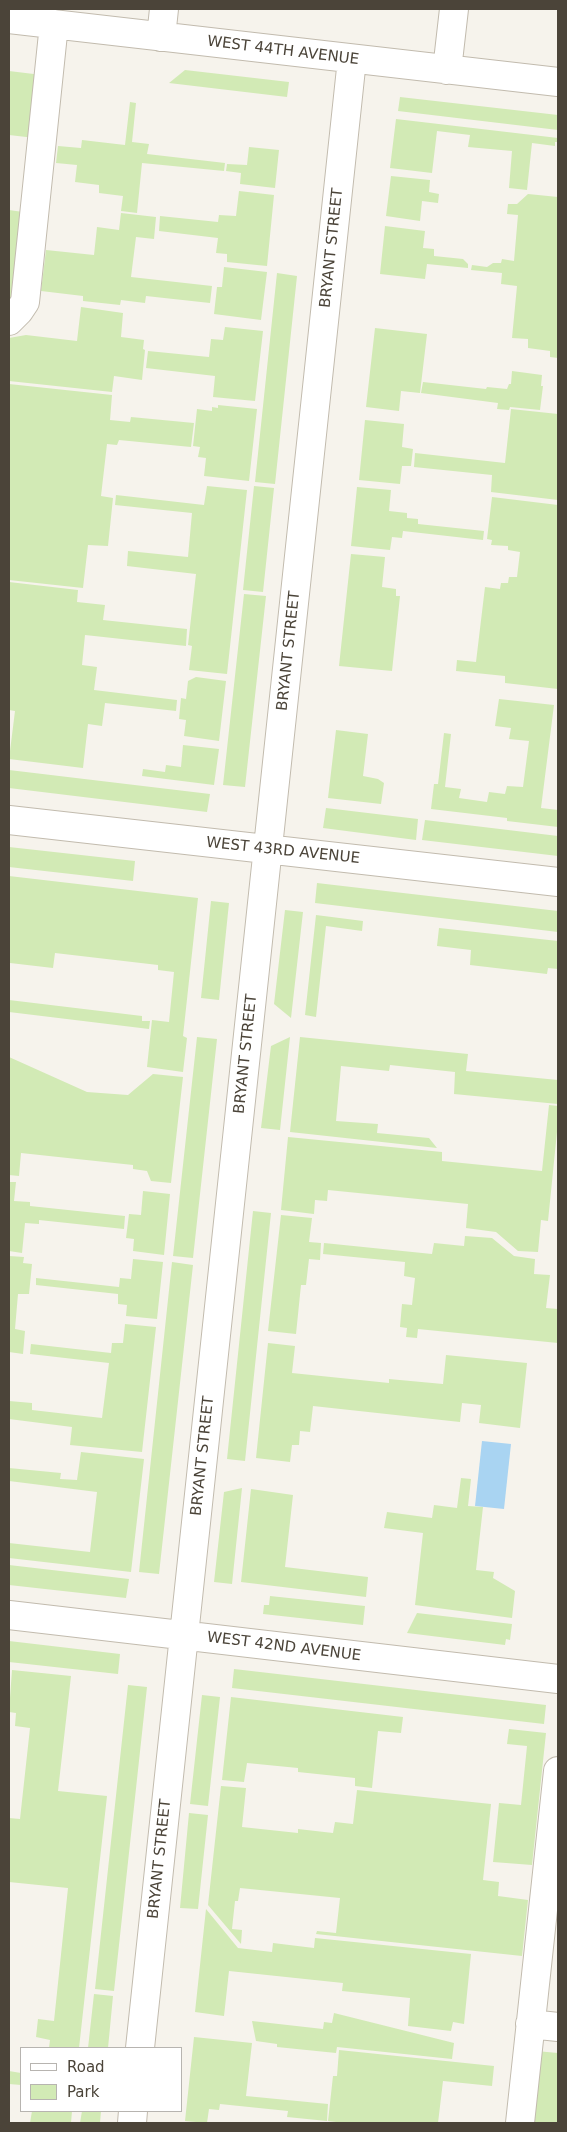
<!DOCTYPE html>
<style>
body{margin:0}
#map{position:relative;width:567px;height:2132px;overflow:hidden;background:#f6f3ec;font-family:"DejaVu Sans",sans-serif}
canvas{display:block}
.frame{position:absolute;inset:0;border:10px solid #4b4439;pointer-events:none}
.legend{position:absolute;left:20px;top:2047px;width:162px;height:65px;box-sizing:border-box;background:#fff;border:1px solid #b7b4b0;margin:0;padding:6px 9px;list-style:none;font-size:15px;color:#4b4439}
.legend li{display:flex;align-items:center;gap:10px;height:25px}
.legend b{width:25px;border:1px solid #b7b4b0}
</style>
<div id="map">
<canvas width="567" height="2132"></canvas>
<div class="frame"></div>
<ul class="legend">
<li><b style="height:6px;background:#fff"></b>Road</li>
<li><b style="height:14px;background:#d2eab5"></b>Park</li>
</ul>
</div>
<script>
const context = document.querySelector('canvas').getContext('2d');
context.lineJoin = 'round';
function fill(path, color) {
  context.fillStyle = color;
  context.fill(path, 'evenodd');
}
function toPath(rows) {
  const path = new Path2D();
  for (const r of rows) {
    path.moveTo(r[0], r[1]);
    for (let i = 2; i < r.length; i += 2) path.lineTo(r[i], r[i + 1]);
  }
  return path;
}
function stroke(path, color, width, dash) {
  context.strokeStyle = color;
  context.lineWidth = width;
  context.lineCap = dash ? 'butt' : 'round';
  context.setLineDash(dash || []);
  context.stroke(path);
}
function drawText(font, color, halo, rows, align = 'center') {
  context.font = font + ' "DejaVu Sans",sans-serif';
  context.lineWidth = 4;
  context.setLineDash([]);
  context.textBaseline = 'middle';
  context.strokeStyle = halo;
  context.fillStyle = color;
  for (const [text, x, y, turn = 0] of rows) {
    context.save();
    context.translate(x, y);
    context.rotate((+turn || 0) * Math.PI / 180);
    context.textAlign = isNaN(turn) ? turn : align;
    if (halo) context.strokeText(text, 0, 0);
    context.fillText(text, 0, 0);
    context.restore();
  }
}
fill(toPath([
 [185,70,289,82,287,97,169,83],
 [9,71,42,75,35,138,9,135],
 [400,97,558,115,558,130,398,111],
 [130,102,136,103,132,142,149,144,147,154,225,163,224,171,142,163,137,213,121,211,123,196,99,193,99,185,75,182,77,165,56,163,58,146,81,148,82,140,125,145],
 [396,119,558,138,558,142,555,142,555,146,532,143,527,190,509,188,512,151,468,147,470,135,437,131,432,173,390,168],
 [249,147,279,150,275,188,240,184,241,173,226,171,227,164,247,165],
 [391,176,430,180,429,192,439,194,438,203,422,201,420,221,386,216],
 [239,191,274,195,267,266,227,262,227,254,216,253,218,238,159,231,160,216,218,222,219,215,236,216],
 [528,194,558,197,558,358,550,357,550,351,528,348,528,339,512,338,517,286,501,284,502,273,471,270,472,265,487,267,493,263,501,263,502,259,514,261,518,215,507,214,508,204,517,204],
 [9,210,23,212,12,309,9,311],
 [121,213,156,217,154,239,136,237,131,277,212,286,210,303,146,296,145,303,121,300,120,305,83,301,83,296,41,291,46,250,94,255,97,227,119,230],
 [385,226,425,231,423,248,434,249,434,256,463,259,468,264,468,268,427,264,425,279,380,274],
 [224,267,267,272,261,320,214,314,217,287,222,287],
 [277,273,297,276,275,484,255,482],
 [81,307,123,313,121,337,144,340,143,349,145,350,142,380,114,376,112,392,9,381,9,338,26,335,77,341],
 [225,327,263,331,255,401,213,397,215,376,146,368,148,351,209,357,211,339,223,340],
 [375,328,427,334,420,393,401,391,399,411,366,407],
 [512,371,542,375,541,386,543,386,540,410,510,407,509,410,497,409,498,403,421,393,423,382,486,389,487,387,507,389,509,384,511,384],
 [9,384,112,395,110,420,130,422,131,417,194,423,191,447,119,440,117,445,107,444,101,496,113,498,108,546,88,545,83,588,9,580],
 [218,405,257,409,249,481,204,476,206,458,198,457,200,447,193,446,197,409,212,411,212,407,218,408],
 [511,409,558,414,558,500,491,492,492,475,414,467,415,453,505,463],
 [365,420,404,424,402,447,413,449,411,466,402,466,400,484,359,480],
 [207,486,247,490,227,674,189,670,192,646,188,645,196,574,127,566,128,551,188,557,192,513,115,505,116,495,204,505],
 [254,486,274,488,263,592,243,590],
 [357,487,391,490,389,511,407,513,407,518,418,519,418,524,484,531,483,540,403,531,402,538,392,537,390,550,351,546],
 [492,497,558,505,558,689,505,683,505,676,456,671,457,660,476,662,485,587,500,589,501,583,508,583,509,577,517,577,520,552,508,550,508,546,491,545,492,540,487,539],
 [351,554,385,557,382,587,396,589,396,596,400,596,392,671,339,666],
 [9,582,78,590,77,602,105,605,103,620,187,629,186,646,85,635,82,665,97,667,94,690,177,700,176,711,105,703,102,726,88,724,83,768,9,759,15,711,9,710],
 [244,594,266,596,245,787,223,785],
 [196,677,226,681,219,741,184,736,186,720,179,719,181,698,186,699,188,681],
 [499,699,554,705,541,808,558,810,558,827,507,821,507,818,431,809,434,784,438,784,444,733,451,734,445,787,461,789,459,798,487,802,489,792,505,794,507,786,523,787,529,741,509,739,511,728,495,726],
 [336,730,368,734,363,776,378,779,384,783,381,804,328,798],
 [183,745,219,749,214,785,142,776,143,769,165,772,166,765,181,767],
 [9,770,210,794,207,812,9,788],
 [326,808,418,819,416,840,323,828],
 [425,820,558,836,558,856,422,840],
 [9,847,135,861,133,881,9,867],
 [9,876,198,898,183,1036,187,1038,183,1072,147,1067,152,1020,169,1022,174,972,158,970,158,965,55,953,53,968,10,963,9,975],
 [317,883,558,911,558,932,315,903],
 [211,901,229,903,219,1000,201,998],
 [285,910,303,912,291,1018,274,1004],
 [316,915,363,921,362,931,326,926,316,1017,305,1015],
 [439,928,558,941,558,969,548,968,547,974,470,965,471,950,437,946],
 [9,1000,142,1016,142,1021,150,1021,149,1029,9,1012],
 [197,1037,217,1039,193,1258,173,1256],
 [290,1037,280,1130,261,1128,271,1046],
 [300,1037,468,1054,466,1071,558,1080,558,1104,454,1094,455,1072,390,1065,389,1071,341,1066,336,1121,378,1124,377,1133,429,1138,437,1148,290,1132],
 [9,1057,87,1092,128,1095,153,1074,183,1077,171,1183,151,1181,147,1171,133,1169,133,1165,21,1153,19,1176,9,1175],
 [549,1105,558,1106,558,1122,548,1221,541,1220,538,1252,518,1251,496,1232,466,1228,468,1204,328,1190,327,1201,315,1200,314,1214,281,1210,288,1137,442,1152,442,1161,542,1171],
 [9,1182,16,1182,14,1201,30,1202,30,1206,125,1216,124,1229,39,1220,39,1224,25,1223,22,1253,9,1251],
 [143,1191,170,1194,164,1255,133,1251,134,1239,126,1238,129,1214,141,1215],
 [253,1211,271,1213,245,1461,227,1459],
 [281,1215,312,1218,309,1242,321,1243,320,1260,309,1259,306,1285,301,1285,296,1334,268,1331],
 [465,1236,492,1238,514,1256,535,1259,534,1274,550,1275,546,1308,558,1309,558,1343,418,1329,417,1338,406,1337,407,1328,400,1327,402,1304,412,1305,415,1278,404,1276,405,1262,323,1254,324,1243,432,1254,434,1243,464,1246],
 [9,1256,24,1257,23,1263,32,1264,29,1294,18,1294,15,1329,25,1331,23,1354,9,1352],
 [133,1259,163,1262,157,1319,126,1316,127,1305,118,1304,118,1294,36,1285,36,1278,119,1287,120,1278,131,1279],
 [172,1262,193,1265,159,1574,139,1572],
 [125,1324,156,1327,142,1452,70,1445,72,1427,9,1419,9,1401,32,1403,32,1410,102,1418,109,1363,30,1354,31,1344,111,1353,112,1343,123,1343],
 [268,1343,295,1346,292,1373,389,1383,389,1379,443,1384,446,1355,527,1363,520,1428,479,1423,481,1405,462,1403,460,1422,313,1406,310,1432,300,1431,299,1445,292,1445,290,1462,256,1458],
 [81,1452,144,1459,131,1572,9,1558,9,1543,90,1552,97,1492,9,1481,9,1468,61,1473,60,1479,77,1480],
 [461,1478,471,1479,468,1506,483,1507,476,1570,494,1572,493,1578,515,1591,512,1618,415,1605,423,1533,384,1528,387,1512,432,1518,434,1505,457,1508],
 [242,1488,232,1584,214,1582,224,1492],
 [251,1489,293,1495,285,1567,368,1577,366,1597,241,1582],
 [9,1565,129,1579,126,1598,9,1585],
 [270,1596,365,1606,363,1625,263,1614,264,1605,269,1605],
 [417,1613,512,1624,510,1640,506,1639,505,1645,407,1633],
 [9,1641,120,1654,118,1674,9,1662],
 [234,1669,546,1705,544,1724,232,1688],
 [12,1670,71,1676,58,1791,107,1796,79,2048,49,2048,50,2040,36,2037,38,2019,54,2021,68,1888,9,1882,9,1818,20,1819,30,1728,15,1726,16,1713,9,1712],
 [128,1685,147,1687,114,1991,95,1989],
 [202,1695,220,1697,208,1806,190,1804],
 [231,1697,403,1717,401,1733,378,1731,372,1788,355,1786,355,1778,298,1772,298,1768,247,1763,244,1782,222,1780],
 [509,1729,546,1733,532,1865,493,1862,499,1803,521,1805,527,1746,507,1744],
 [221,1786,246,1788,242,1827,298,1833,298,1829,333,1833,335,1822,353,1824,357,1790,491,1804,483,1880,499,1882,498,1896,528,1900,522,1956,316,1934,317,1931,336,1933,340,1898,240,1888,238,1901,235,1901,232,1929,242,1930,241,1944,208,1905],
 [189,1813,208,1815,198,1909,180,1908],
 [206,1909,238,1948,272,1952,273,1943,314,1948,315,1938,471,1954,464,2024,453,2022,451,2031,408,2026,410,1998,342,1991,343,1983,229,1971,224,2016,195,2012],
 [94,1994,113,1996,108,2048,88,2048],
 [334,2013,454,2043,452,2059,337,2047,336,2053,277,2047,277,2044,256,2041,252,2021,323,2029,324,2022,332,2023],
 [194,2037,252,2043,246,2096,328,2104,327,2121,287,2117,288,2111,220,2104,219,2110,209,2109,207,2123,185,2121],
 [339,2050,494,2066,492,2086,443,2081,438,2123,344,2123,328,2121,333,2076,337,2076],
 [536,2051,558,2053,558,2123,528,2123],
 [9,2071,21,2073,21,2085,9,2084],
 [32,2111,72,2111,71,2123,30,2123],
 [82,2111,101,2111,100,2123,80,2123]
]), '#d2eab5');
fill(toPath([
 [482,1441,511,1444,504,1509,475,1506]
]), '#a9d4f2');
const minor = toPath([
 [9,19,558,82],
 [161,37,164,9],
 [447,70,454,9],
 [9,321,19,311,25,302,54,24],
 [9,820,558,882],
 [9,1615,558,1679],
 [530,2024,558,2027],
 [140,2048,352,59],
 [132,2123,133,2111],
 [520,2123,558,1771]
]);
stroke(minor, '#c2bbae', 30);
stroke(minor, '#fff', 28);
drawText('15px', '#4b4439', '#fff', [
 ["WEST 44TH AVENUE",283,51,7],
 ["BRYANT STREET",332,248,-84],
 ["BRYANT STREET",289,651,-84],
 ["WEST 43RD AVENUE",283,851,6],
 ["BRYANT STREET",246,1054,-84],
 ["BRYANT STREET",203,1456,-84],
 ["WEST 42ND AVENUE",284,1647,7],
 ["BRYANT STREET",160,1859,-84]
]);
</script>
